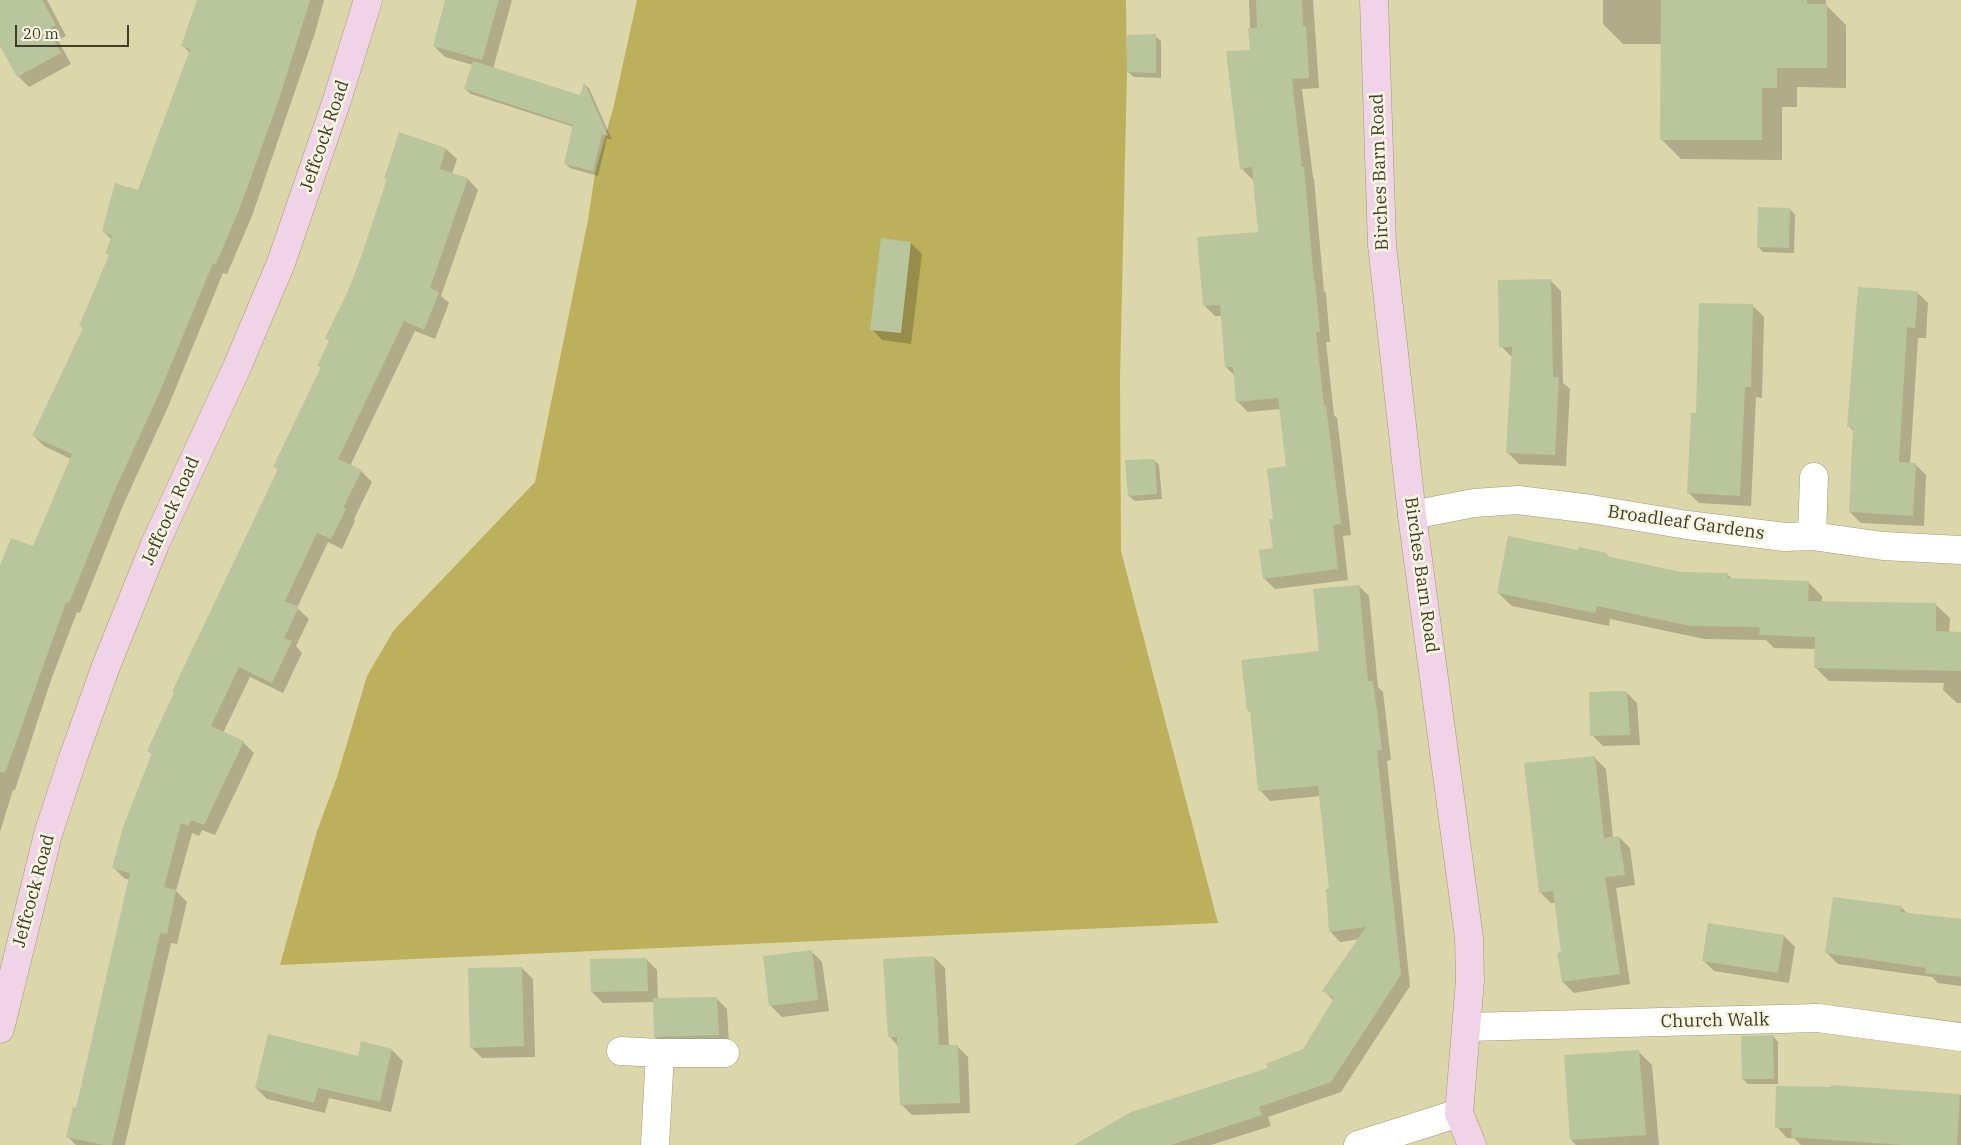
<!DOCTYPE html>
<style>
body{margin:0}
#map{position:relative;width:1961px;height:1145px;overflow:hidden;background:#dcd6ab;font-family:"IBM Plex Serif",serif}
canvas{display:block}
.scale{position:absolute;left:15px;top:25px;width:114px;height:22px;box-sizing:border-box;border:2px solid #3f3c2b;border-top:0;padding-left:6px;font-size:15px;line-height:18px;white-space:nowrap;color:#3f3c2b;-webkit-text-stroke:4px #f9f6e1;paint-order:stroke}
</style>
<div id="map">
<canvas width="1961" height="1145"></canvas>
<div class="scale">20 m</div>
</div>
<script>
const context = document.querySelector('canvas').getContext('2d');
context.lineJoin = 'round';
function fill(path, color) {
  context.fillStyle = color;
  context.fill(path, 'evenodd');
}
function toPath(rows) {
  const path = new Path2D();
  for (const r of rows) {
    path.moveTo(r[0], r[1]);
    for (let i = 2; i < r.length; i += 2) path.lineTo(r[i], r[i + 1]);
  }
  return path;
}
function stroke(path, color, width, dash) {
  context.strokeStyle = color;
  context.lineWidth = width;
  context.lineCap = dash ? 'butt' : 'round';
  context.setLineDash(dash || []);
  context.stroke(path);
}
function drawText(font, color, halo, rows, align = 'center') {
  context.font = font + ' "IBM Plex Serif",serif';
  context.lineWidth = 5;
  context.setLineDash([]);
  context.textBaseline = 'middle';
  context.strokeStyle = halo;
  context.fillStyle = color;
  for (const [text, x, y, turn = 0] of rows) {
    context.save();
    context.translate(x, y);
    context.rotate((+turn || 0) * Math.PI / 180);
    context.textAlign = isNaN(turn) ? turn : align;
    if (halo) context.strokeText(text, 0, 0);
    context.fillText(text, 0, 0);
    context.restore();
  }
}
fill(toPath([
 [637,0,1126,0,1127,72,1120,378,1121,551,1218,923,280,965,317,831,337,777,367,676,394,630,535,482,588,220,595,173,614,105]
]), '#bdb05c');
fill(toPath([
 [0,0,47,0,66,36,58,40,71,64,29,87,18,76,0,43],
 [198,0,324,0,315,33,252,216,227,274,223,273,168,407,124,503,80,613,77,612,51,680,15,790,13,790,0,832,0,568,34,548,71,459,44,446,33,435,84,329,110,256,106,253,112,240,103,231,139,191,190,53,183,46],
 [447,0,512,0,493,69,581,97,584,84,589,88,612,140,607,138,598,176,570,168,565,163,574,127,471,94,465,89,473,65,445,57,434,46],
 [1249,0,1313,0,1319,88,1302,89,1313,177,1314,179,1324,291,1326,293,1330,342,1326,342,1334,415,1337,418,1351,535,1343,536,1348,580,1275,589,1264,578,1274,549,1275,520,1287,468,1280,409,1248,412,1237,401,1235,376,1226,367,1222,316,1215,316,1204,305,1260,233,1255,179,1252,179,1241,168,1251,51],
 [1603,0,1826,0,1826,5,1846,25,1846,88,1797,87,1797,107,1782,107,1782,160,1681,159,1661,139,1662,44,1623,44,1603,24],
 [1155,36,1161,41,1161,78,1134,77,1128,72],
 [400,134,446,149,457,159,452,174,468,179,478,190,441,296,449,303,435,339,415,331,350,466,361,471,372,482,354,519,355,521,342,549,328,542,297,608,309,619,296,646,302,653,283,693,250,677,223,733,244,743,254,753,215,835,202,830,199,836,192,833,176,891,187,902,177,944,171,943,125,1145,76,1145,67,1136,77,1109,130,880,124,878,113,867,153,755,148,750,279,470,275,466,322,368,319,365,330,342,350,291,388,180,386,178],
 [1790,209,1795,215,1794,253,1763,252,1758,247],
 [911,243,922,254,911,344,882,340,872,329],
 [1550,280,1561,291,1563,383,1570,389,1566,466,1519,464,1508,453,1512,357,1501,346],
 [1917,292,1928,303,1926,338,1918,338,1910,464,1915,464,1926,475,1924,526,1861,523,1850,512,1854,432,1849,426],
 [1753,306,1764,317,1762,398,1756,397,1751,506,1699,503,1688,492,1697,414],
 [1154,460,1159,465,1162,499,1135,501,1129,496],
 [1579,551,1606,554,1611,559,1681,573,1727,574,1732,579,1808,582,1822,596,1822,602,1936,605,1950,618,1949,633,1961,633,1961,703,1957,703,1943,690,1944,683,1829,681,1815,667,1816,649,1774,648,1766,640,1704,639,1610,619,1609,626,1512,606,1498,593],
 [1359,586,1369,596,1378,687,1383,692,1391,760,1387,761,1410,986,1341,1092,1268,1117,1271,1126,1211,1145,1077,1145,1269,1069,1303,1050,1334,1001,1324,991,1360,939,1340,942,1330,931,1331,890,1321,796,1270,801,1260,790,1252,714,1248,710,1320,652],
 [1626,692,1637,703,1640,745,1603,746,1592,735],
 [1595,758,1606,769,1613,838,1619,837,1630,848,1635,885,1616,888,1630,984,1574,993,1563,982,1562,953,1556,903,1551,903,1540,892],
 [1901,907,1908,914,1961,920,1961,986,1938,983,1932,977,1838,964,1827,953],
 [1784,936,1795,947,1789,983,1714,971,1703,960],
 [811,951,822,962,829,1011,782,1017,771,1006],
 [934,957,945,968,949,1046,957,1046,968,1057,970,1113,912,1115,901,1104,898,1046,889,1036],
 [646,959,657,970,658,1000,716,998,727,1009,729,1045,666,1048,655,1037,654,1002,603,1003,592,992],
 [522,968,533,979,535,1057,482,1058,471,1047],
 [1773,1036,1778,1042,1778,1084,1748,1084,1743,1079],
 [392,1050,403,1061,391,1112,329,1098,325,1113,267,1099,256,1088],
 [1639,1052,1652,1065,1659,1145,1576,1145,1571,1140],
 [1832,1087,1961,1095,1961,1145,1801,1145,1794,1138,1787,1138,1777,1127,1832,1089]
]), '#0003');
fill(toPath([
 [0,0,42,0,56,25,48,29,61,53,17,77,0,46],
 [197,0,310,0,281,93,241,205,216,264,213,263,158,396,114,492,69,603,66,602,5,773,0,772,0,565,11,538,33,546,72,454,32,436,83,328,79,326,109,255,105,253,112,236,102,231,115,183,138,190,190,49,181,46],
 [445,0,499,0,482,60,433,46],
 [1256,0,1302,0,1303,26,1306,26,1309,78,1292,79,1302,167,1304,167,1314,281,1315,281,1320,332,1316,332,1324,406,1326,406,1341,524,1333,525,1338,569,1263,579,1259,550,1273,548,1269,519,1273,519,1267,469,1286,466,1278,398,1236,402,1233,367,1225,367,1220,305,1203,306,1197,237,1258,232,1252,167,1240,169,1226,51,1250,50,1248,28,1257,28],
 [1661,0,1807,0,1807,4,1827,4,1827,68,1777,68,1777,88,1762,88,1762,140,1660,140],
 [1156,34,1156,73,1127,72,1127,35],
 [473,61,580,95,584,82,608,136,602,134,593,171,564,164,573,125,464,89],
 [399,132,446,148,440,169,468,178,430,288,439,292,424,330,404,321,338,459,362,470,343,508,346,509,331,539,317,533,285,601,299,607,284,638,292,641,272,683,239,667,211,726,244,741,204,825,191,820,188,826,181,823,164,887,176,890,167,934,160,933,112,1145,104,1145,66,1137,73,1107,76,1108,130,873,112,868,123,827,152,753,147,751,174,693,172,692,278,469,273,467,321,367,317,366,329,341,325,338,348,291,361,257,387,179,384,179],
 [1758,207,1790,208,1789,248,1757,247],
 [881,238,911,242,901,333,870,330],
 [1551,279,1553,377,1559,377,1555,455,1506,453,1512,347,1499,347,1498,280],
 [1858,287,1918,291,1915,328,1907,327,1899,462,1916,463,1913,516,1849,512,1853,427,1847,427],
 [1699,303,1753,304,1751,387,1745,387,1740,496,1687,493,1691,413,1696,413],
 [1155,459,1157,494,1128,496,1125,460],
 [1508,536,1578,550,1579,547,1607,553,1606,556,1681,572,1728,573,1727,578,1809,581,1808,601,1936,603,1936,631,1961,632,1961,671,1814,668,1815,637,1759,635,1760,627,1690,626,1597,606,1595,613,1497,593],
 [1359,585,1368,681,1373,681,1382,750,1377,751,1401,975,1331,1082,1259,1107,1262,1115,1171,1145,1074,1145,1131,1112,1268,1068,1266,1064,1303,1049,1334,998,1322,991,1366,927,1329,932,1326,889,1329,889,1318,786,1258,791,1250,710,1247,710,1241,660,1319,651,1313,589],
 [1627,691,1630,735,1590,736,1589,692],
 [1595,756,1604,838,1619,836,1625,875,1605,877,1620,974,1562,982,1557,953,1561,952,1553,891,1539,893,1524,763],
 [1833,897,1902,906,1901,912,1961,919,1961,977,1925,973,1926,968,1825,953],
 [1708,923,1784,935,1778,973,1702,961],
 [812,950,818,1000,769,1006,763,956],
 [934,956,939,1045,958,1045,960,1103,900,1105,897,1037,888,1037,883,959],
 [647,958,648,991,591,992,590,959],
 [522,967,524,1046,470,1048,468,968],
 [717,997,719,1035,654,1037,653,998],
 [268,1034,358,1056,361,1041,392,1049,380,1102,318,1088,314,1103,255,1088],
 [1773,1035,1774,1079,1742,1079,1741,1036],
 [1639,1050,1646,1135,1570,1140,1564,1055],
 [1831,1085,1960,1094,1957,1145,1902,1145,1791,1137,1792,1128,1775,1128,1776,1086,1831,1087]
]), '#b9c59c');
const street = toPath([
 [1412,515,1474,503,1518,500,1591,509,1687,525,1785,537,1812,536,1883,546,1961,550],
 [1812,536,1814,477],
 [1467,1027,1818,1018,1961,1037],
 [621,1051,660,1053,655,1145],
 [660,1053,725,1053],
 [1358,1145,1459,1113]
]);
const secondary = toPath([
 [1374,0,1382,245,1412,515,1469,938,1470,980,1459,1113,1472,1145],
 [0,1029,48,834,74,755,106,666,155,544,237,367,281,263,337,100,368,0]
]);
stroke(street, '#a19b73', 29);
stroke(secondary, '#a19b73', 29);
stroke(street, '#fff', 28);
stroke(secondary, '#f1d3e7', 28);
drawText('18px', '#3f3c2b', '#f9f6e1', [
 ["Jeffcock Road",325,136,-71],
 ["Birches Barn Road",1380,172,-92],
 ["Jeffcock Road",171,511,-66],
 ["Broadleaf Gardens",1686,523,8],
 ["Birches Barn Road",1421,575,82],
 ["Jeffcock Road",34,891,-75],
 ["Church Walk",1715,1021,-1]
]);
</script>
